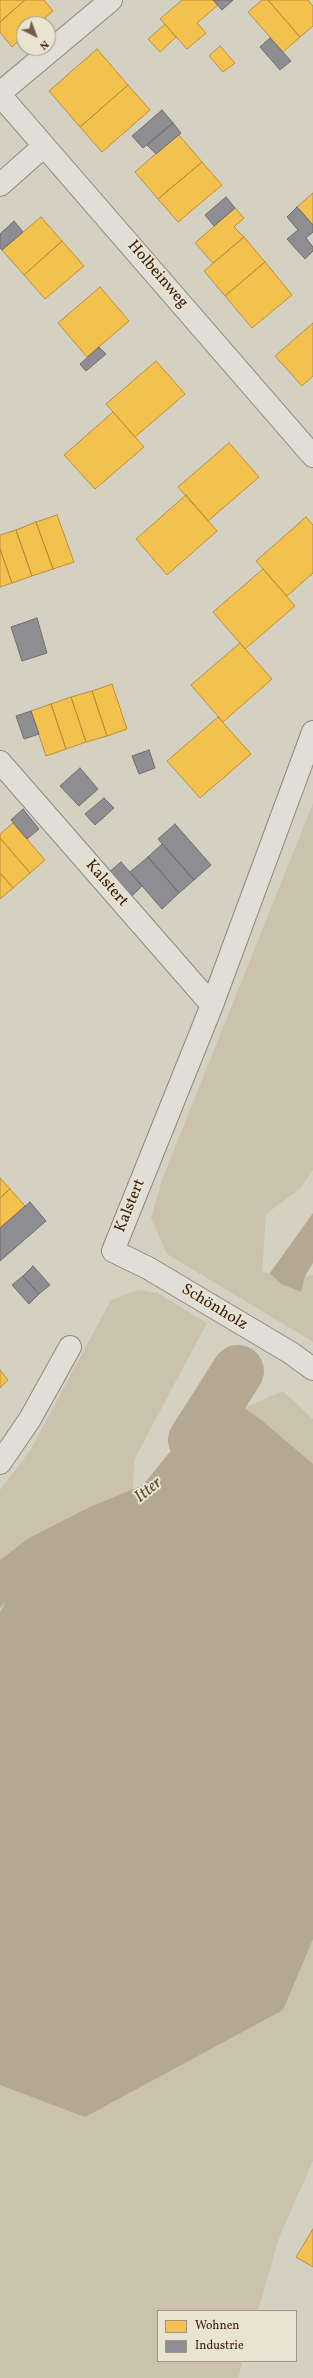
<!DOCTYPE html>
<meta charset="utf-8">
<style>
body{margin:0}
#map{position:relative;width:313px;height:2378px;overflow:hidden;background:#d5d1c2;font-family:Vollkorn,serif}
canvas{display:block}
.legend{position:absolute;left:157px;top:2310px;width:140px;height:52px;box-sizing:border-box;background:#e9e4d2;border:1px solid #a39482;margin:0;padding:5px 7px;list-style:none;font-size:12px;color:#3a1c0b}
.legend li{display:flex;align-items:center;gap:8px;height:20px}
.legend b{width:20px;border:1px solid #a39482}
.north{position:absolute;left:16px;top:16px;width:40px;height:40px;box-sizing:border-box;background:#e9e4d2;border:1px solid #a39482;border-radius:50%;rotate:138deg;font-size:11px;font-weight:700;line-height:16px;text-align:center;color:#3a1c0b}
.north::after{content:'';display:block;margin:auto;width:14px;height:18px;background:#705b4b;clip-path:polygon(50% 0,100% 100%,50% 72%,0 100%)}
</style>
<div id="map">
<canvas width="313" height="2378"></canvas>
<ul class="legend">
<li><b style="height:11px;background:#f2c14e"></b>Wohnen</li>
<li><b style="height:11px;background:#8d8d92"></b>Industrie</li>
</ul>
<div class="north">N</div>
</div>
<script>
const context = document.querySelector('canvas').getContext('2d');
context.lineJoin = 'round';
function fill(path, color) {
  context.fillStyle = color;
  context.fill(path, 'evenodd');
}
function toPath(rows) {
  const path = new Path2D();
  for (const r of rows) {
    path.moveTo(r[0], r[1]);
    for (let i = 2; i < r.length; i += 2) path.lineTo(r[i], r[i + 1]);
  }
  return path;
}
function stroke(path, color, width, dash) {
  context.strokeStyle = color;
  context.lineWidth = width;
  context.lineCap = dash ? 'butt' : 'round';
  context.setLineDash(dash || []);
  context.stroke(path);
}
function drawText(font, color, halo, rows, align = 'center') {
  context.font = font + ' Vollkorn,serif';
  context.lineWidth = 4;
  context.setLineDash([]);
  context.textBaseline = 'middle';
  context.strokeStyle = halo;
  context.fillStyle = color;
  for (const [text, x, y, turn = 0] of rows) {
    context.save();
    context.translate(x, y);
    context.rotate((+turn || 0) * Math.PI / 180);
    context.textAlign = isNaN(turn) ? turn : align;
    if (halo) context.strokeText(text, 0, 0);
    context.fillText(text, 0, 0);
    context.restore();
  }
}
fill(toPath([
 [313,803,313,1170,300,1189,266,1214,262,1272,270,1273,281,1284,301,1292,305,1276,313,1275,313,1342,167,1254,151,1218,163,1177],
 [138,1290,158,1293,207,1323,134,1460,132,1526,231,1399,248,1406,283,1391,313,1419,313,2161,279,2238,258,2311,158,2311,158,2361,243,2361,238,2378,0,2378,0,1490,31,1449,111,1300]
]), '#cac2ad');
fill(toPath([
 [313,1213,313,1263,305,1276,301,1292,281,1284,270,1273],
 [220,1374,240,1384,231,1399,260,1419,313,1464,313,1939,283,2010,85,2117,0,2085,0,1613,6,1601,0,1608,0,1560,29,1538,90,1507,143,1485,196,1420,218,1386]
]), '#b4a892');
const homes = toPath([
 [0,0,25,0,0,22,0,0],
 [25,0,44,0,53,11,38,24,24,24,24,36,12,47,0,32,0,22,25,0],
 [182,0,213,0,218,5,197,23,206,33,187,49,160,19,182,0],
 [262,0,268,0,300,37,283,52,248,12,262,0],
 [268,0,308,0,313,6,313,26,300,37,268,0],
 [165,24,176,37,160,52,148,39,165,24],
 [220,46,235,63,223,72,209,56,220,46],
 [97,49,128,85,80,127,49,91,97,49],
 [128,85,150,110,102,152,80,127,128,85],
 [178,134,202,162,158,199,135,172,178,134],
 [202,162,222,185,178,222,158,199,202,162],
 [313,193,313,225,297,207,313,193],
 [235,208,244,218,234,227,244,237,213,263,195,243,235,208],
 [41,217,62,241,24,275,2,250,41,217],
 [244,237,265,262,225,296,204,271,244,237],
 [62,241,84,266,45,299,24,275,62,241],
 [265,262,292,295,252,328,225,296,265,262],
 [100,287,129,321,87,357,58,323,100,287],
 [313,323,313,376,302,386,275,356,313,323],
 [156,361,185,394,135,437,106,404,156,361],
 [113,412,144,447,95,489,64,455,113,412],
 [229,443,259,477,208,521,178,487,229,443],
 [186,495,217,531,167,575,136,539,186,495],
 [57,515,74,562,53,569,36,522,57,515],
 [306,517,313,525,313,573,287,596,256,561,306,517],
 [36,522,53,569,32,576,16,530,36,522],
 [16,530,32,576,12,583,0,549,0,535,16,530],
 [0,549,12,583,0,587,0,549],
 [263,569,295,606,245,649,213,612,263,569],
 [240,643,272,679,223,722,191,685,240,643],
 [112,684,127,729,107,736,92,691,112,684],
 [92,691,107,736,86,742,71,697,92,691],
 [71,697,86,742,66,749,51,704,71,697],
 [51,704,66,749,46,756,31,711,51,704],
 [218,717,251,754,200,798,167,761,218,717],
 [13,823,45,860,30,873,0,838,0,834,13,823],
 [0,838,30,873,13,888,0,873,0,838],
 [0,873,13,888,0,899,0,873],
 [0,1178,10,1189,0,1198,0,1178],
 [10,1189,25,1206,0,1228,0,1198,10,1189],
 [0,1370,8,1380,0,1388,0,1370],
 [313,2229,313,2267,296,2257,313,2229]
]);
fill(homes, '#f2c14e');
stroke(homes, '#bb903a', 1);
const industry = toPath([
 [213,0,233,0,222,10,213,0],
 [270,38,291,61,280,70,260,47,270,38],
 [162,110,173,123,143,148,132,136,162,110],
 [173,123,181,133,156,154,147,145,173,123],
 [226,197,235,208,214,226,205,215,226,197],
 [297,207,313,225,313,232,306,238,313,247,313,251,305,259,287,239,298,230,287,217,297,207],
 [14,221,23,232,2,250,0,248,0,234,14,221],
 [99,347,106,354,86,371,80,364,99,347],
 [37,618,47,653,22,661,11,627,37,618],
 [31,711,39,734,24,739,16,716,31,711],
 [149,750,155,768,139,774,132,756,149,750],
 [80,768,98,789,79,806,60,786,80,768],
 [104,798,114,808,95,825,85,814,104,798],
 [23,809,39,829,27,839,11,820,23,809],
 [175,824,211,865,194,880,158,839,175,824],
 [162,844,194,880,179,893,148,857,162,844],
 [148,857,179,893,162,909,130,872,148,857],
 [121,862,142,886,130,898,108,873,121,862],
 [30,1202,46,1221,0,1261,0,1228,30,1202],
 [33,1266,50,1285,39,1294,23,1276,33,1266],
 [23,1276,39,1294,29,1304,12,1285,23,1276]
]);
fill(industry, '#8d8d92');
stroke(industry, '#746b6a', 1);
stroke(toPath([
 [194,1440,238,1371]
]), '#b4a892', 52);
const street = toPath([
 [0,93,111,0],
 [0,95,313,456],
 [0,185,44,146],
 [313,732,212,1005,113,1251,148,1268,291,1353,313,1369],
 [0,762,212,1005],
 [0,1463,30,1419,70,1347]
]);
stroke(street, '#8f887d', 24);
stroke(street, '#e0ded6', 22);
drawText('16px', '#3a1c0b', '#e9e4d2', [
 ["Holbeinweg",157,275,49],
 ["Kalstert",106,884,49],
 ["Kalstert",131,1206,-68],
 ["Schönholz",214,1308,31]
]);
drawText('italic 17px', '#604733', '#e9e4d2', [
 ["Itter",149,1491,-39]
]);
</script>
